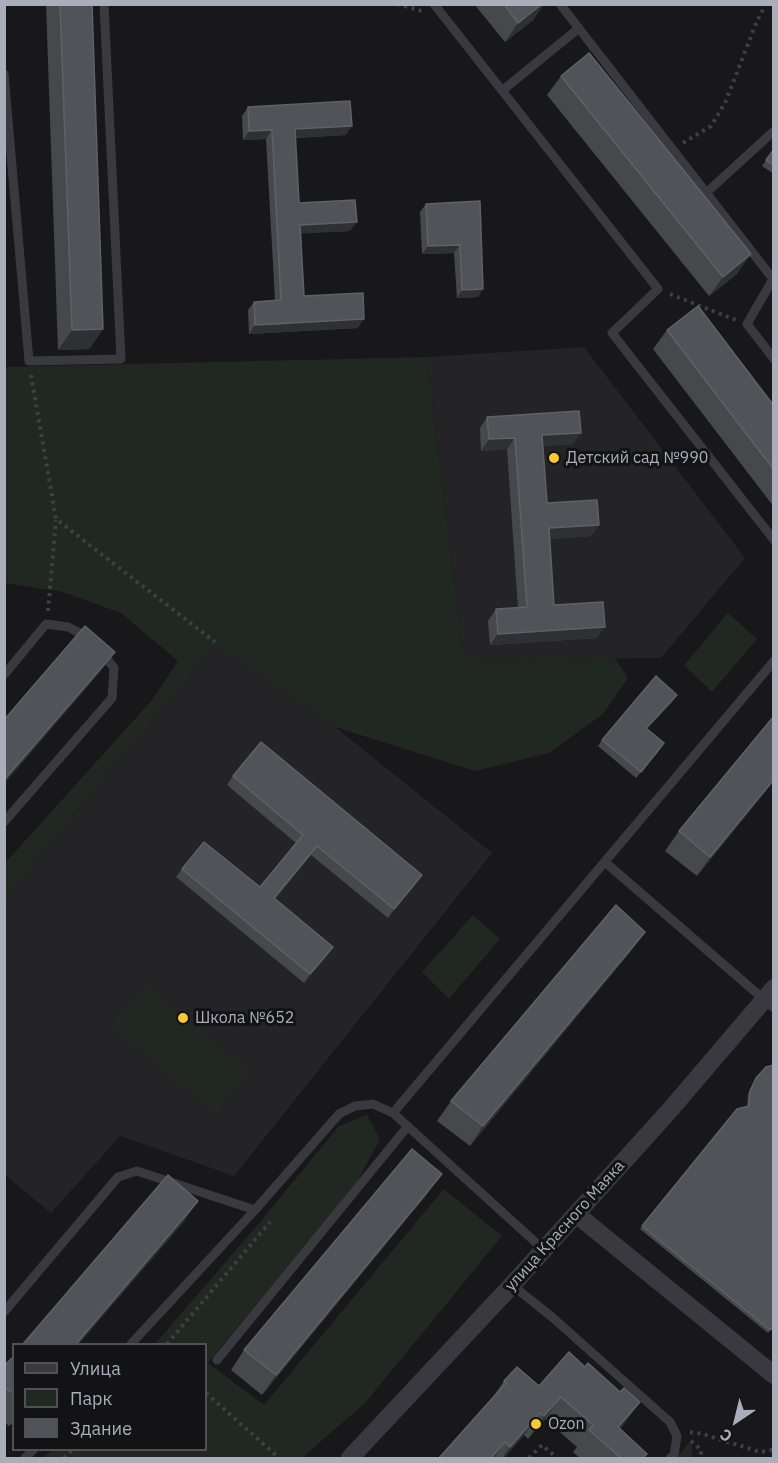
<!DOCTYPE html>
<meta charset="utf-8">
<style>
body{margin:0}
#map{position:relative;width:778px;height:1463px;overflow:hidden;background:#18181a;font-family:"IBM Plex Sans",sans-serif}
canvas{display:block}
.frame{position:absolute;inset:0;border:6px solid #aaadba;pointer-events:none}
.legend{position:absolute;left:12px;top:1343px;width:195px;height:108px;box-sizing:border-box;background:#131315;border:2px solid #4f5157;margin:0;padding:8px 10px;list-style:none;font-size:18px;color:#aaadba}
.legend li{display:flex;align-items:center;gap:12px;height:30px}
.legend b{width:30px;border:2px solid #4f5157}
.north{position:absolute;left:706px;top:1391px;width:60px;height:60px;-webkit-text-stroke:4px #131315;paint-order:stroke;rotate:215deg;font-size:16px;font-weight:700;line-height:24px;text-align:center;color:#aaadba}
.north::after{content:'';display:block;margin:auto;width:21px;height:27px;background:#aaadba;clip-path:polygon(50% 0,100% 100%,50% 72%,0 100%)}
</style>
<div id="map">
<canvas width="778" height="1463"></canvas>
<div class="frame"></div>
<ul class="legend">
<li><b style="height:8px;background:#39393f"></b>Улица</li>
<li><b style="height:16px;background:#202821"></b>Парк</li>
<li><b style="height:16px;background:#515358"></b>Здание</li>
</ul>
<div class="north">С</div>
</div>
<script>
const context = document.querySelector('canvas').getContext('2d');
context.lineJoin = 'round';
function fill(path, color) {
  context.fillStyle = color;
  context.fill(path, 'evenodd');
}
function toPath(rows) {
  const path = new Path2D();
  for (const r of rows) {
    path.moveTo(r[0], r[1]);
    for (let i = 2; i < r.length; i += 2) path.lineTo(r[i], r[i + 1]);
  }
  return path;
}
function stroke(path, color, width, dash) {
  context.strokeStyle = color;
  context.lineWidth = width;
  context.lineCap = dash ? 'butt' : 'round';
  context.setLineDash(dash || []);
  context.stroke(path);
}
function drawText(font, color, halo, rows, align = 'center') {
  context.font = font + ' "IBM Plex Sans",sans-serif';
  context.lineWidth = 6;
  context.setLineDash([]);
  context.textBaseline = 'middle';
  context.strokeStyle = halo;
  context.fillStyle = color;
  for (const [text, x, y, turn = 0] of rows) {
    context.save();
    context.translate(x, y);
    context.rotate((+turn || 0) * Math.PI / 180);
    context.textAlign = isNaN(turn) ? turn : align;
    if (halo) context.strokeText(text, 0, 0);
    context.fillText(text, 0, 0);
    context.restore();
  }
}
fill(toPath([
 [584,347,745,558,661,658,464,660,427,357],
 [215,642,335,727,492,853,234,1176,120,1136,51,1213,5,1175,5,899]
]), '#242427');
fill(toPath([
 [427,357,464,660,615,658,628,678,603,714,549,753,475,771,335,727,215,643,5,899,5,863,152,700,178,661,121,613,63,592,5,583,5,367],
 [728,613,757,639,712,692,684,665],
 [473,915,500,939,449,999,422,972],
 [145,985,249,1071,216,1113,112,1026],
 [367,1115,380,1139,356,1184,208,1363,264,1405,444,1189,502,1236,365,1403,302,1458,43,1458,52,1450,206,1450,206,1344,155,1344,260,1222,339,1126],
 [691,1441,693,1458,676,1458]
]), '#202821');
stroke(toPath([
 [397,4,422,11],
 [683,143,711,126,725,103,757,21,766,4],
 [670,294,736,320],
 [31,375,56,519,215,642],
 [48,611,56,520],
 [167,1344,270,1222],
 [206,1393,278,1457],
 [690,1432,703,1434,760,1452,773,1450],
 [691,1441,701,1450,701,1458],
 [64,1458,72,1450],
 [529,1458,542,1445,557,1458]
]), '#3f4046', 4, [3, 4.5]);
stroke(toPath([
 [434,4,658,289,612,333,774,540],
 [560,4,773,279,747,324,774,359],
 [4,74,29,361,121,359,104,4],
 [503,90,579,28],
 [706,193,774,131],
 [4,675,46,624,68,627,89,638],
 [4,822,112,698,114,668,102,653],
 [606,863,774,1008],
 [393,1113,543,1249],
 [512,1285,552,1317,670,1422,677,1436,674,1455,670,1458],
 [4,1312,118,1177,137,1171,255,1210],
 [131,1344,255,1210,339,1114,355,1106,373,1104,393,1113,774,661],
 [217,1360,408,1126],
 [25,1458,33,1450]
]), '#39393f', 9);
stroke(toPath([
 [576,1214,774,1375],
 [350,1458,512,1285,670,1110,774,988]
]), '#39393f', 18);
fill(toPath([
 [46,4,92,4,103,329,89,349,58,350],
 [474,4,544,4,533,20,505,42],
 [561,76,737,274,709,296,547,95],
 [248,107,346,135,295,138,299,203,350,231,301,233,304,296,358,328,249,334,248,310,254,302,275,300,266,139,243,140,242,116],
 [774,149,774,174,762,166],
 [480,201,478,297,457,298,454,253,422,254,420,212,426,204],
 [667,330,774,406,774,507,653,349],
 [487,417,573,444,543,446,547,503,599,525,591,536,550,539,554,605,597,638,490,645,488,621,496,609,518,608,507,449,481,451,480,428],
 [673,701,647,729,660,749,636,778,598,746,602,740],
 [774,716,774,781,697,876,665,851,679,831],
 [233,776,422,875,388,918,311,855,275,899,333,947,304,983,176,877,182,869,260,887,296,843,227,785],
 [645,932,631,951,470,1146,437,1121,451,1101],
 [756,1078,774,1326,768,1333,640,1229,737,1109,747,1107,748,1094],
 [428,1193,262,1395,231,1370,244,1350],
 [14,1356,14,1422,9,1426,4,1422,4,1366],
 [504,1381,539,1386,624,1424,620,1429,647,1454,644,1458,580,1458,573,1452,577,1447,545,1419,528,1439,524,1435,504,1458,439,1458,491,1400]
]), '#46484c');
fill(toPath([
 [542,4,544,4,533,20,505,42,518,23],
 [352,126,346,135,289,138,295,129],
 [272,130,266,139,243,140,249,131],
 [357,222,350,231,294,234,300,225],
 [460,245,454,253,422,254,428,246],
 [751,254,737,274,709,296,723,277],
 [483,289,478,297,457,298,462,290],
 [364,319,358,328,249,334,255,325],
 [103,329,89,349,58,350,72,330],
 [581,433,573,444,534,447,542,435],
 [515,438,507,449,481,451,489,439],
 [599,525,591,536,541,540,549,528],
 [605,627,597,638,490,645,498,634],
 [115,652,101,671,4,784,4,780],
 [677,695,673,701,642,734,646,728],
 [774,779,774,781,697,876,710,857],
 [317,846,311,855,268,907,274,898],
 [422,875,416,884,388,918,394,909],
 [645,932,631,951,470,1146,483,1126],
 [333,947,327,956,304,983,310,974],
 [442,1174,428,1193,262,1395,276,1375],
 [198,1201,183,1223,79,1344,76,1344],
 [561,1397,545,1419,528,1439,544,1416],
 [640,1402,624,1424,606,1445,618,1427],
 [540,1413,524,1435,504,1458,502,1458,510,1447],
 [505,1442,494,1458,491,1458]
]), '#2f3033');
const building = toPath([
 [60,4,92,4,103,329,72,330,60,4],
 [504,4,542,4,518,23,504,4],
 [589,53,751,254,723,277,561,76,589,53],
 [350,101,352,126,295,129,299,203,355,200,357,222,300,225,304,296,363,293,364,319,255,325,254,302,281,300,272,130,249,131,248,107,350,101],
 [774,149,774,165,766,160,774,149],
 [480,201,483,289,462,290,460,245,428,246,426,204,480,201],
 [698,306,774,406,774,470,667,330,698,306],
 [579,411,581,433,542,435,547,503,597,500,599,525,549,528,554,605,603,602,605,627,498,634,496,609,527,607,515,438,489,439,487,417,579,411],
 [85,626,115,652,4,780,4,720,85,626],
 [656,676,677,695,646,728,664,743,641,772,602,740,656,676],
 [774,716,774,779,710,857,679,831,774,716],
 [261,742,422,875,394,909,317,846,274,898,333,947,310,974,182,869,204,842,260,887,303,835,233,776,261,742],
 [616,905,645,932,483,1126,451,1101,616,905],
 [774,1065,774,1326,770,1330,642,1226,737,1109,749,1106,750,1091,756,1078,766,1067,774,1065],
 [412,1149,442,1174,276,1375,244,1350,412,1149],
 [168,1175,198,1201,76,1344,23,1344,168,1175],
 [569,1352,585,1367,588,1363,620,1392,624,1388,640,1402,618,1427,647,1454,643,1458,621,1458,589,1430,593,1425,561,1397,544,1416,540,1413,510,1447,505,1442,491,1458,439,1458,506,1383,504,1381,517,1367,539,1386,569,1352],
 [14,1356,14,1394,4,1387,4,1366,14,1356]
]);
fill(building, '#515358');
stroke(building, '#5f6167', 1.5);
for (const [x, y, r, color] of [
 [554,458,6,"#f9c931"],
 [183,1018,6,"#f9c931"],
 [536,1424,6,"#f9c931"]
]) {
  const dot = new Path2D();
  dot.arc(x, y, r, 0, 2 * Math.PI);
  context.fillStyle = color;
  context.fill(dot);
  stroke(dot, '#131315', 2);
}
drawText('16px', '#aaadba', '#131315', [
 ["Детский сад №990",566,458],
 ["Школа №652",195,1018],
 ["Ozon",548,1424]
], 'left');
drawText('16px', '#aaadba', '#131315', [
 ["улица Красного Маяка",565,1226,-48]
]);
</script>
